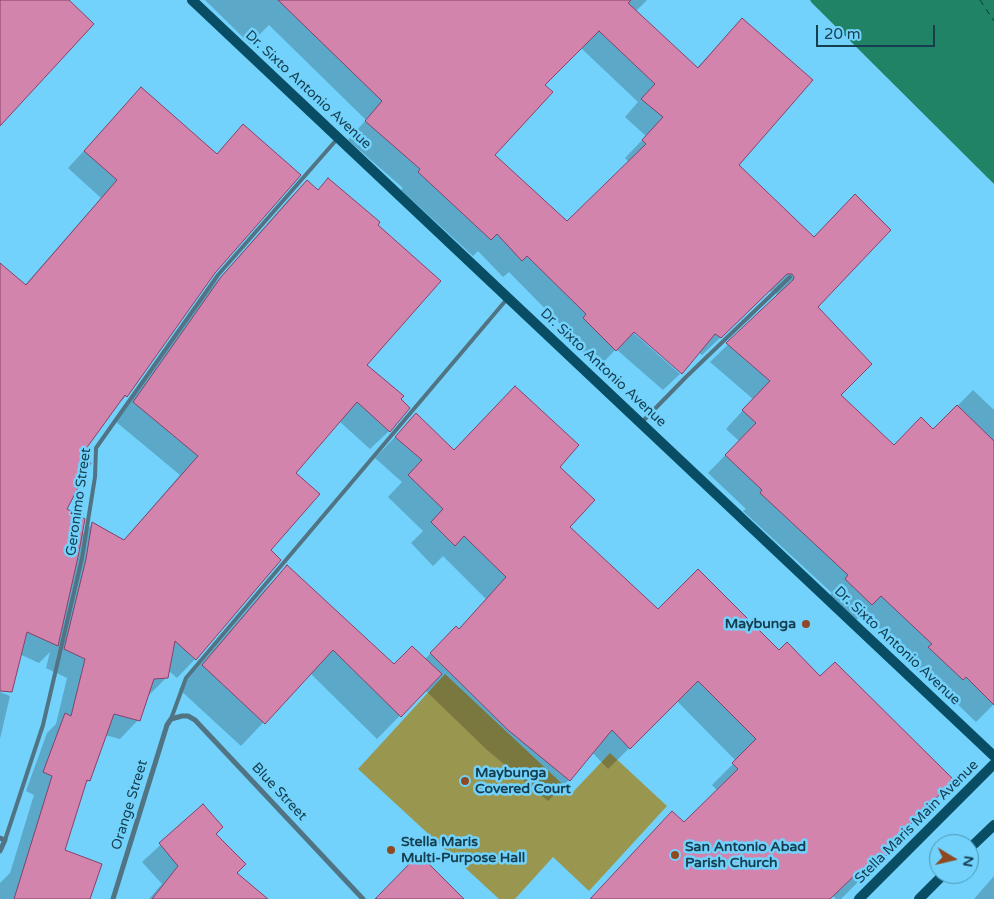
<!DOCTYPE html>
<style>
body{margin:0}
#map{position:relative;width:994px;height:899px;overflow:hidden;background:#72d2fb;font-family:"Varela Round",sans-serif}
canvas{display:block}
.north{position:absolute;left:929px;top:834px;width:50px;height:50px;box-sizing:border-box;background:#72d2fb;border:1px solid #4d97b6;border-radius:50%;rotate:99deg;font-size:14px;font-weight:700;line-height:20px;text-align:center;color:#153e4f}
.north::after{content:'';display:block;margin:auto;width:18px;height:22px;background:#8f4922;clip-path:polygon(50% 0,100% 100%,50% 72%,0 100%)}
.scale{position:absolute;left:816px;top:25px;width:119px;height:22px;box-sizing:border-box;border:2px solid #153e4f;border-top:0;padding-left:6px;font-size:15px;line-height:18px;white-space:nowrap;color:#153e4f;-webkit-text-stroke:4px #72d2fb;paint-order:stroke}
</style>
<div id="map">
<canvas width="994" height="899"></canvas>
<div class="north">N</div>
<div class="scale">20 m</div>
</div>
<script>
const context = document.querySelector('canvas').getContext('2d');
context.lineJoin = 'round';
function fill(path, color) {
  context.fillStyle = color;
  context.fill(path, 'evenodd');
}
function toPath(rows) {
  const path = new Path2D();
  for (const r of rows) {
    path.moveTo(r[0], r[1]);
    for (let i = 2; i < r.length; i += 2) path.lineTo(r[i], r[i + 1]);
  }
  return path;
}
function stroke(path, color, width, dash) {
  context.strokeStyle = color;
  context.lineWidth = width;
  context.lineCap = dash ? 'butt' : 'round';
  context.setLineDash(dash || []);
  context.stroke(path);
}
function drawText(font, color, halo, rows, align = 'center') {
  context.font = font + ' "Varela Round",sans-serif';
  context.lineWidth = 5;
  context.setLineDash([]);
  context.textBaseline = 'middle';
  context.strokeStyle = halo;
  context.fillStyle = color;
  for (const [text, x, y, turn = 0] of rows) {
    context.save();
    context.translate(x, y);
    context.rotate((+turn || 0) * Math.PI / 180);
    context.textAlign = isNaN(turn) ? turn : align;
    if (halo) context.strokeText(text, 0, 0);
    context.fillText(text, 0, 0);
    context.restore();
  }
}
fill(toPath([
 [445,674,572,793,610,753,667,806,589,891,553,857,515,899,499,899,358,769]
]), '#99974f');
fill(toPath([
 [810,0,994,0,994,184,812,3]
]), '#208365');
fill(toPath([
 [205,0,647,0,635,12,696,69,742,19,737,165,816,307,839,395,894,446,933,431,973,390,994,410,994,704,976,722,947,694,945,697,912,666,915,662,863,613,854,622,828,597,832,593,743,511,746,509,708,473,739,441,726,429,753,399,710,362,776,298,777,295,775,291,768,292,702,355,698,352,630,327,629,329,680,374,663,390,616,349,598,368,566,336,569,333,509,272,503,277,478,251,473,256,401,190,403,188,348,140,366,120,269,25,250,44],
 [581,48,638,102,625,117,646,136,625,158,629,162,567,223,493,155,543,85],
 [141,89,216,155,244,126,214,272,126,396,112,411,78,458,65,510,81,535,92,524,123,541,180,475,115,421,202,298,288,200,307,181,317,191,328,180,376,225,365,365,400,399,389,431,370,449,339,421,294,473,269,550,279,560,195,659,177,678,168,670,167,677,148,696,138,720,120,739,105,735,89,780,84,785,64,851,79,899,0,899,0,883,10,873,34,795,26,791,47,733,56,724,67,678,46,668,50,652,39,663,15,652,0,659,0,264,24,286,101,198,68,168],
 [416,415,453,451,558,467,569,527,901,839,841,899,836,899,832,895,828,899,591,899,684,824,718,791,712,785,736,761,677,701,608,769,592,752,569,780,548,801,487,750,425,690,377,739,310,673,241,746,179,689,264,590,287,567,393,666,424,660,456,628,458,630,486,599,443,556,433,566,411,543,423,531,388,497,402,482,375,458],
 [0,692,10,696,0,739],
 [203,806,214,834,236,873,266,899,149,899,162,884,142,862],
 [994,876,994,899,974,899]
]), '#0003');
stroke(toPath([
 [980,0,994,21]
]), '#063e2d', 1, [6, 5]);
const building = toPath([
 [0,0,69,0,94,24,0,126,0,0],
 [278,0,631,0,628,3,698,68,742,18,813,80,739,165,814,237,855,194,891,230,818,307,872,364,841,395,894,445,921,417,933,429,957,405,994,441,994,705,966,677,963,680,928,647,932,644,881,596,872,605,845,579,848,575,760,493,762,490,725,455,756,423,742,410,770,381,726,343,793,280,794,277,792,274,787,274,721,338,715,334,682,374,634,332,616,351,583,318,586,314,527,256,522,261,497,234,491,240,418,172,420,169,365,121,382,101,278,0],
 [599,31,655,84,641,99,663,117,642,140,646,144,567,221,495,155,553,92,545,85,599,31],
 [141,87,217,154,243,124,301,175,215,273,127,397,125,395,80,457,91,463,67,509,85,519,78,557,58,646,27,632,12,692,0,691,0,263,26,285,117,180,84,151,141,87],
 [328,178,380,222,378,225,441,281,367,365,404,396,401,399,410,408,390,432,357,402,296,473,320,494,271,550,281,560,196,660,175,641,168,678,154,679,140,721,114,714,90,781,87,780,65,850,102,864,90,899,14,899,52,776,43,772,65,713,71,716,85,659,64,649,86,559,92,522,124,540,198,456,133,402,221,277,307,180,318,190,328,178],
 [515,386,579,445,560,467,595,500,570,527,658,609,698,569,779,650,787,642,820,676,835,662,954,780,899,836,903,839,860,882,854,876,830,899,590,899,672,811,684,822,738,769,732,763,756,739,698,681,630,749,612,730,570,781,508,730,430,653,456,626,459,629,506,577,464,536,455,546,431,522,443,509,408,475,422,460,395,437,416,413,454,450,515,386],
 [287,565,394,664,412,646,442,674,401,717,333,650,265,724,202,665,287,565],
 [203,804,223,827,216,834,246,864,237,873,268,899,152,899,178,866,159,843,203,804],
 [419,854,464,899,375,899,419,854]
]);
fill(building, '#d284ad');
stroke(building, '#874168', 1);
stroke(toPath([
 [642,422,686,377,790,277],
 [171,719,186,678,507,299],
 [5,840,43,725,82,558,95,477,96,448,218,275,338,138]
]), '#507484', 4);
stroke(toPath([
 [0,838,5,840,0,851],
 [113,899,167,725,171,719,182,716,188,716,195,720,363,899]
]), '#507484', 5);
stroke(toPath([
 [192,0,994,756],
 [969,849,994,825],
 [859,899,994,764],
 [919,899,944,874]
]), '#084d64', 10);
for (const [x, y, r, color] of [
 [806,624,5,"#8f4922"],
 [465,781,5,"#8f4922"],
 [391,850,5,"#8f4922"],
 [675,855,5,"#8f4922"]
]) {
  const dot = new Path2D();
  dot.arc(x, y, r, 0, 2 * Math.PI);
  context.fillStyle = color;
  context.fill(dot);
  stroke(dot, '#72d2fb', 2);
}
drawText('14px', '#153e4f', '#72d2fb', [
 ["Dr. Sixto Antonio Avenue",308,90,43],
 ["Dr. Sixto Antonio Avenue",603,368,43],
 ["Geronimo Street",79,502,-82],
 ["Dr. Sixto Antonio Avenue",897,646,43],
 ["Blue Street",279,792,47],
 ["Orange Street",130,805,-73],
 ["Stella Maris Main Avenue",917,822,-45]
]);
drawText('bold 14px', '#153e4f', '#72d2fb', [
 ["Maybunga",796,624,"right"],
 ["Maybunga",475,773],
 ["Covered Court",475,789],
 ["Stella Maris",401,842],
 ["Multi-Purpose Hall",401,858],
 ["San Antonio Abad",685,847],
 ["Parish Church",685,863]
], 'left');
</script>
